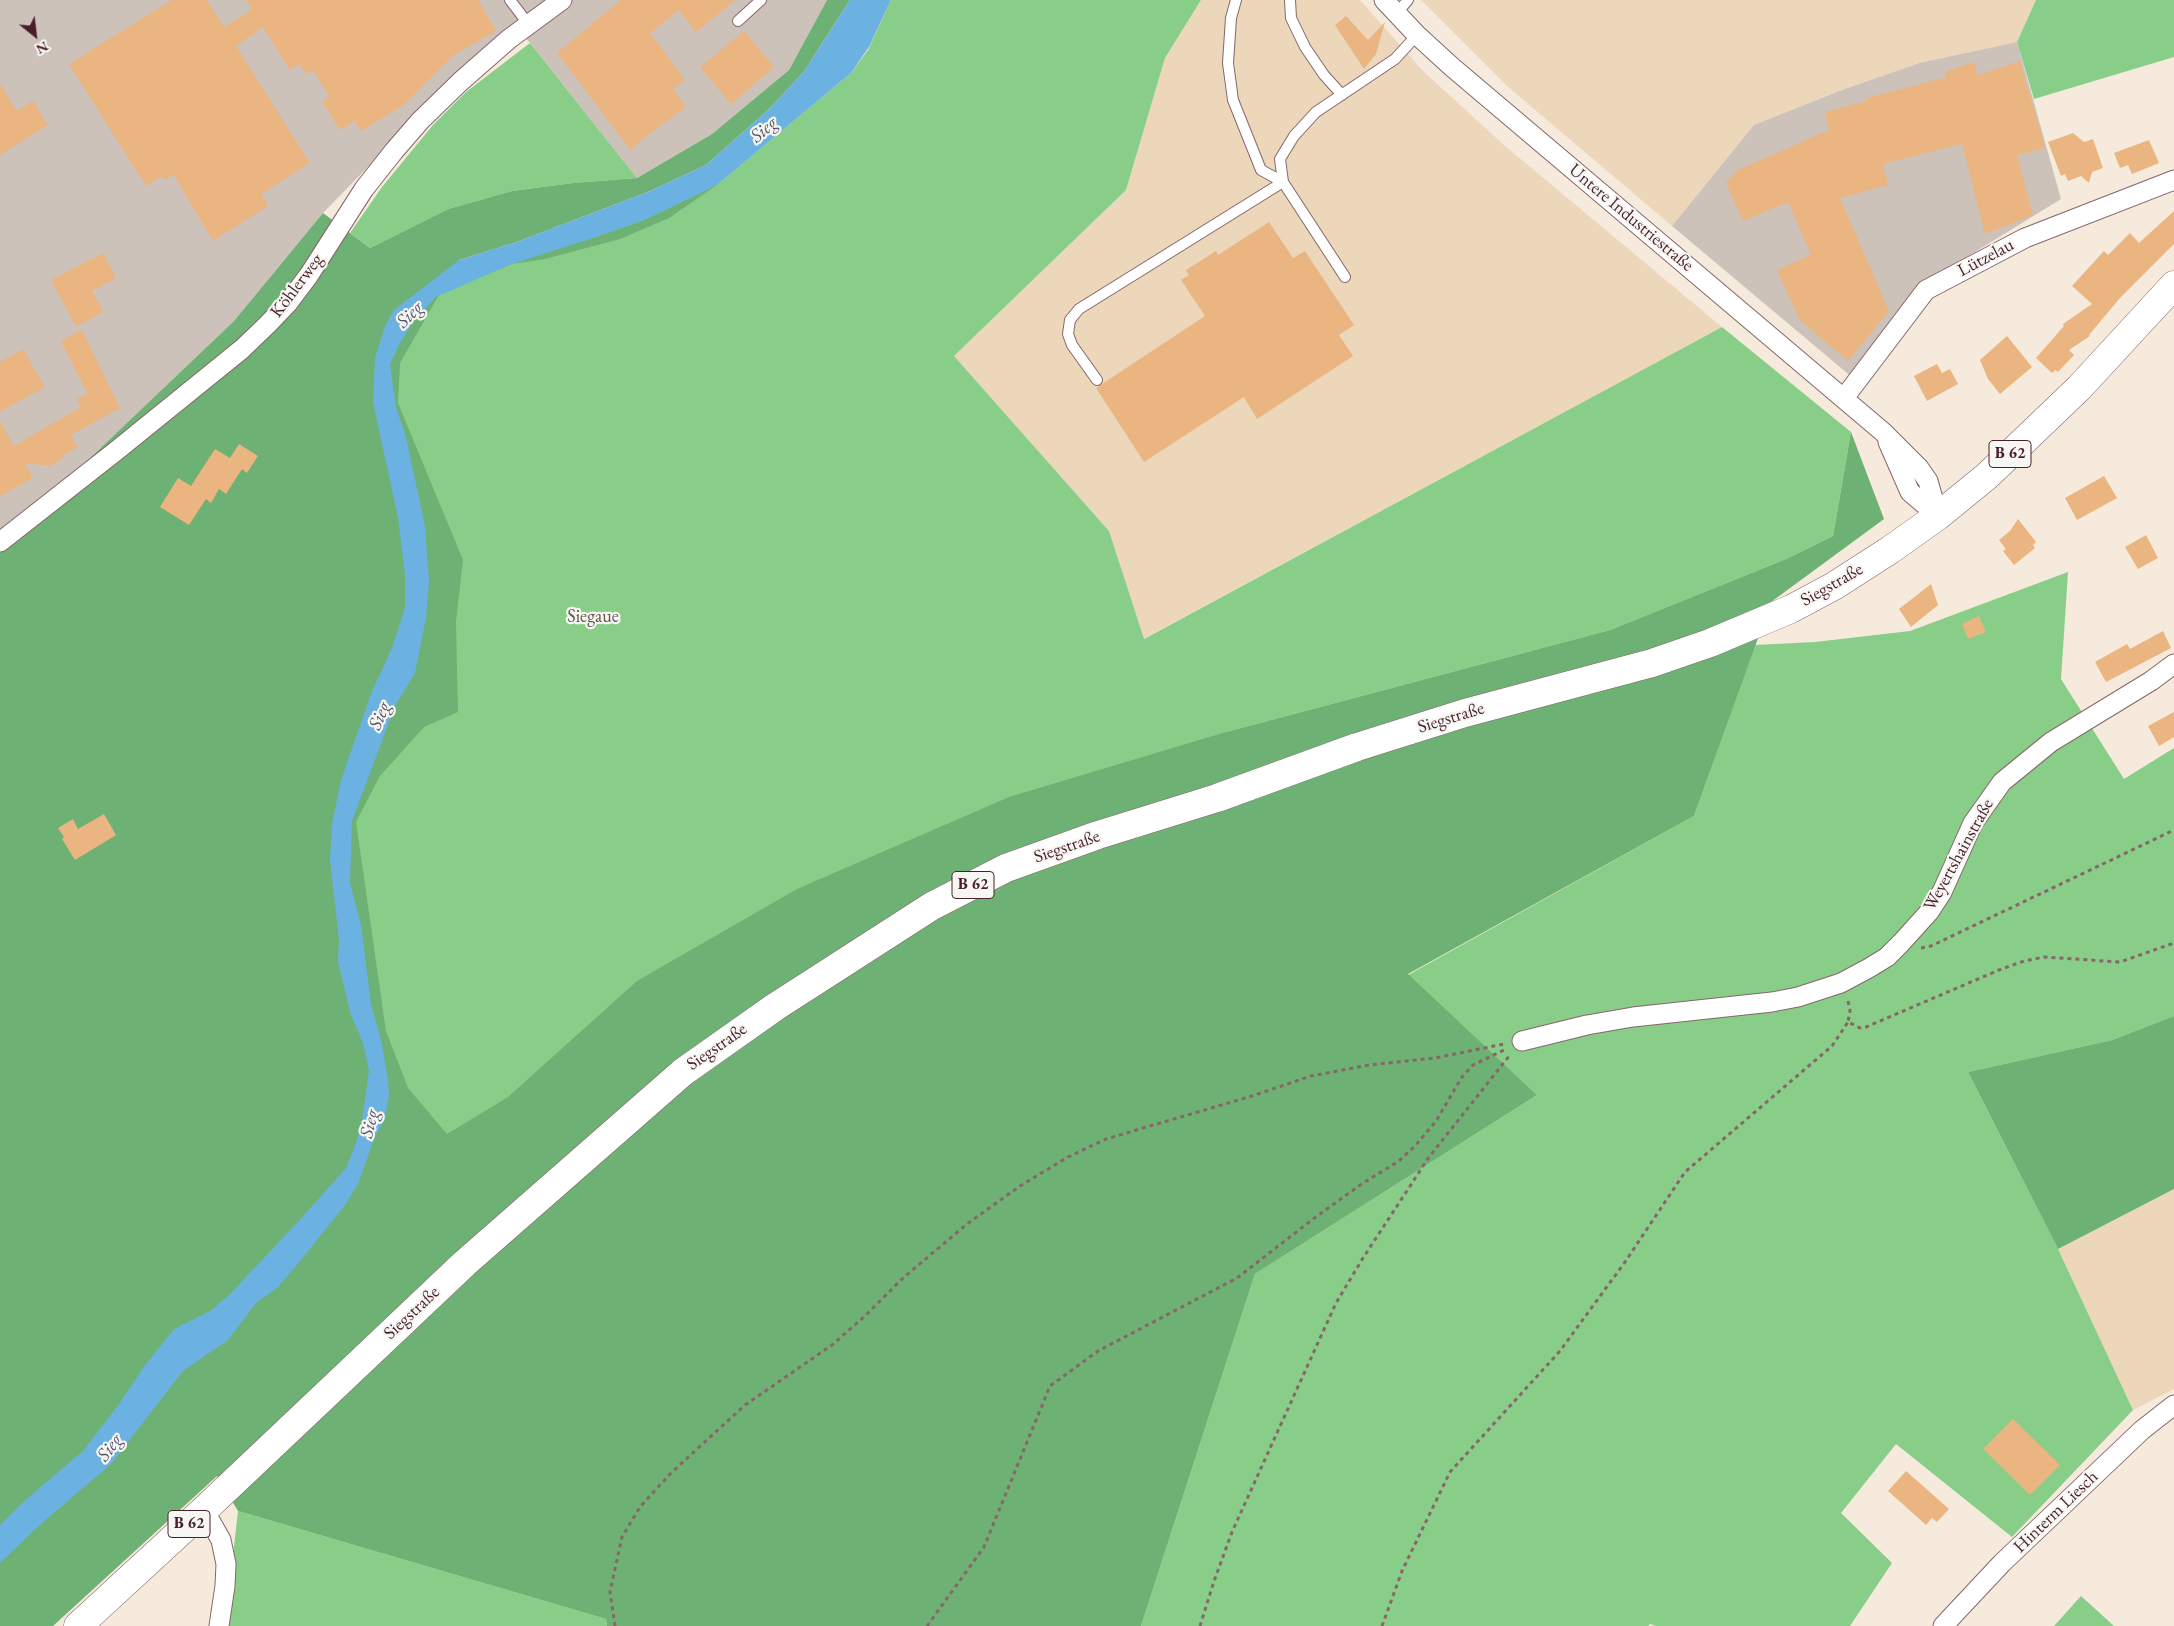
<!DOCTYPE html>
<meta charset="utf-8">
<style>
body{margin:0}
#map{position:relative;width:2174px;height:1626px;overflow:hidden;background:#f5eadc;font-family:"EB Garamond",serif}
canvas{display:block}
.north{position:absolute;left:10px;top:10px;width:50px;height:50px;-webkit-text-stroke:4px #f6f6f2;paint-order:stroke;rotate:151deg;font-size:14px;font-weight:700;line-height:20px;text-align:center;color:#4a1f2b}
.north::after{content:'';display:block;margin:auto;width:18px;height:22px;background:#4a1f2b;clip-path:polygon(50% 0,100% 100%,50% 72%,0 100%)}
</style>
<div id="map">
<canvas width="2174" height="1626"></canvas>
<div class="north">N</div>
</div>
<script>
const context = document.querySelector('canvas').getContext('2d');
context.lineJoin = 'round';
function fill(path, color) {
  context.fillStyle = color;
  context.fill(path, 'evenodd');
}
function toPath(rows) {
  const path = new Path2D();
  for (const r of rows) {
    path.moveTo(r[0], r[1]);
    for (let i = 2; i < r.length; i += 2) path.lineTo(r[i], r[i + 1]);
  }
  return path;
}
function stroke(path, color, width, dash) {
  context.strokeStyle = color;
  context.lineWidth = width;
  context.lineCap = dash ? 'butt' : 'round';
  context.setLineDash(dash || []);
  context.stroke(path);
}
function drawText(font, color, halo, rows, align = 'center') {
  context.font = font + ' "EB Garamond",serif';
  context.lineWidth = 4.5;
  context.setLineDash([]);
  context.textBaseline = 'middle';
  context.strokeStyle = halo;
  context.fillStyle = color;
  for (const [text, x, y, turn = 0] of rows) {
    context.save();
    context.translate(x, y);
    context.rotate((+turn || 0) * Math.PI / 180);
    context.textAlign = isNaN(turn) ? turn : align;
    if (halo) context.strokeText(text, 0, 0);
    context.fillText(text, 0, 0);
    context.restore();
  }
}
fill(toPath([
 [1201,0,1360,0,1423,71,1505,146,1722,327,1143,639,1109,531,954,356,1126,190,1165,58],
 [1421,0,2036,0,2017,42,1919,63,1842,90,1755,125,1672,226,1507,86],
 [2174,1189,2174,1389,2133,1410,2058,1249]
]), '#edd7bb');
fill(toPath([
 [0,0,827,0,789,70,712,134,637,178,515,24,478,54,323,213,234,321,5,539,0,541],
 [2017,42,2061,199,1918,287,1853,378,1672,226,1754,125,1842,90,1919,63]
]), '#ccc2b9');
fill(toPath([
 [891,0,1201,0,1165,58,1126,190,954,356,1109,531,1144,639,1722,327,1851,432,1833,536,1786,559,1610,630,1226,732,454,1160,0,822,398,301,718,184,851,73,868,50],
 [2036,0,2174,0,2174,57,2034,99,2017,42],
 [530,43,637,178,573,183,512,191,448,209,370,248,350,233,382,187,433,125,466,92],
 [2068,572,2061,679,2124,779,2174,748,2174,1016,2112,1040,1968,1072,2058,1249,2133,1410,2012,1537,1896,1444,1841,1513,1892,1563,1850,1626,1656,1626,1650,1624,1648,1626,1141,1626,1255,1274,1537,1095,1408,975,1694,816,1755,645,1815,642,1910,631],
 [238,1511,606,1619,607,1626,225,1626],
 [2081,1596,2114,1626,2054,1626]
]), '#89ce88');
fill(toPath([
 [827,0,850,0,803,73,767,111,706,165,648,192,514,243,459,260,400,363,398,403,463,560,456,622,458,712,424,727,380,776,356,822,386,1031,408,1088,447,1134,508,1097,637,981,797,889,1009,797,1226,732,1610,630,1786,559,1833,536,1851,432,1884,519,1771,602,1694,816,1408,974,1537,1095,1255,1274,1141,1626,607,1626,606,1619,238,1511,217,1476,53,1626,0,1626,0,541,5,539,234,321,323,213,370,248,448,209,512,191,573,183,637,178,712,134,789,70],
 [717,185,669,218,620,239,545,259,512,264,558,248,596,237,644,220],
 [2174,1016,2174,1189,2058,1249,1968,1072,2112,1040]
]), '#6eb174');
fill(toPath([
 [850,0,891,0,869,47,851,73,717,185,644,220,596,237,512,264,436,297,415,319,400,343,390,364,396,407,406,437,425,526,429,580,426,618,415,673,395,706,352,821,350,883,361,925,371,1004,382,1044,388,1080,389,1096,385,1118,374,1139,358,1184,345,1205,301,1260,278,1287,256,1303,228,1340,183,1371,111,1464,43,1522,0,1563,0,1525,22,1503,83,1451,119,1404,146,1364,174,1329,210,1311,228,1296,296,1224,346,1168,356,1143,362,1120,369,1071,363,1043,350,1012,338,961,339,940,330,860,332,824,341,780,372,691,392,648,405,608,405,575,398,518,373,402,375,358,385,326,394,310,459,260,514,243,648,192,706,165,767,111,803,73]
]), '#6bb1e1');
fill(toPath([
 [172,0,207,0,224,27,252,10,246,0,478,0,496,31,455,54,405,104,361,131,355,121,340,130,322,101,329,96,313,70,306,74,299,64,290,70,263,27,236,46,310,163,261,194,268,206,213,241,173,174,165,180,162,176,146,186,69,64],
 [621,0,735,0,696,32,679,10,650,33,685,80,673,89,686,107,644,138,631,150,557,53],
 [1346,16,1368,40,1385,22,1376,54,1364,69,1335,25],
 [744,31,774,67,731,104,700,67],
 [2020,61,2045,148,2017,155,2033,215,1985,234,1962,144,1883,164,1888,185,1840,198,1889,311,1848,361,1799,319,1777,270,1811,255,1788,202,1743,221,1726,183,1738,170,1829,130,1825,112,1867,101,1866,98,1947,77,1945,72,1974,62,1978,75],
 [0,84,17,111,33,101,48,125,0,155],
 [2073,133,2084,142,2093,139,2103,168,2092,172,2089,183,2081,176,2068,181,2065,174,2061,176,2048,142],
 [2149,140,2159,163,2132,174,2128,165,2120,168,2114,153],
 [2174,211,2174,244,2120,298,2089,335,2090,336,2069,350,2074,355,2058,372,2055,370,2052,373,2036,358,2064,326,2063,324,2092,304,2072,286,2104,251,2108,255,2130,233,2139,243],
 [1269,222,1293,258,1305,251,1354,325,1339,335,1353,356,1257,419,1244,397,1144,462,1096,388,1205,316,1181,280,1189,275,1186,270,1216,251,1218,255],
 [103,253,116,278,92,291,103,312,76,327,51,280],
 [82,330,120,408,71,435,78,447,64,455,63,458,50,466,25,463,33,478,0,496,0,421,14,446,81,407,76,399,87,393,61,341],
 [2007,336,2032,367,2000,394,1988,379,1980,360],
 [23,349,45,387,0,412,0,362],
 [1937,364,1942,373,1950,369,1958,384,1927,401,1914,376],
 [239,444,258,456,247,473,242,469,226,494,219,489,211,503,206,499,189,525,160,507,178,478,191,486,215,449,230,458],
 [2104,476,2117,498,2077,520,2065,498],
 [2018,519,2036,542,2033,545,2035,548,2014,565,2003,551,2006,549,1999,540,2010,531],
 [2146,535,2158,558,2138,569,2125,547],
 [1931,584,1938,605,1911,627,1899,609],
 [1979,616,1986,632,1968,639,1962,624],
 [2163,631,2171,648,2106,682,2095,662,2127,644,2130,649],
 [2174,712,2174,737,2159,746,2148,726],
 [104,814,116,835,75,860,62,839,64,837,58,828,73,819,78,829],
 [2013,1419,2060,1465,2030,1495,1983,1449],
 [1906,1471,1949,1509,1937,1522,1932,1518,1926,1525,1888,1491]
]), '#eab581');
const service = toPath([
 [510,0,529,25],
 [1290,0,1291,18,1305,47,1324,75,1342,95],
 [1396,14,1408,0],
 [738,21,761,0],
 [1345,277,1283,182,1280,159,1294,136,1316,112,1395,59,1417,35],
 [1097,380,1072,345,1068,334,1070,320,1079,309,1283,182,1261,170,1233,100,1228,63,1231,18,1236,0]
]);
const minor = toPath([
 [1384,0,1417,35,1452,67,1883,432,1919,468,1928,481,1938,516],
 [1844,398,1926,290,2025,238,2174,180],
 [1888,442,1910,492,1938,516],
 [0,542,116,451,242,349,268,324,288,303,309,275,364,189,394,151,420,121,460,82,509,39,562,0],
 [1522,1041,1587,1025,1633,1017,1772,1002,1798,997,1841,983,1869,968,1887,957,1901,943,1929,912,1942,892,1973,823,2002,782,2051,742,2151,681,2174,664],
 [204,1510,221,1540,226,1564,225,1586,219,1626],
 [1943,1626,2002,1563,2142,1430,2174,1405]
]);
const primary = toPath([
 [78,1626,204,1510,465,1263,683,1072,775,1007,932,906,1006,868,1098,835,1217,798,1357,747,1465,713,1652,663,1710,643,1791,609,1834,586,1890,550,1938,516,1987,476,2079,388,2174,285]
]);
stroke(service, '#866669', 12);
stroke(minor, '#866669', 21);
stroke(primary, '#866669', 29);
stroke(toPath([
 [1921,948,1931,946,2174,830],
 [1848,1001,1850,1011,1848,1022,1860,1028,1866,1027,1999,970,2024,961,2044,957,2120,962,2174,943],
 [615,1626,610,1592,622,1537,640,1507,670,1474,745,1405,832,1345,865,1316,903,1278,967,1224,1020,1186,1068,1157,1106,1139,1252,1096,1311,1076,1369,1065,1435,1058,1504,1044],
 [927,1626,984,1547,1050,1386,1098,1351,1237,1278,1317,1216,1363,1183,1399,1161,1416,1145,1436,1121,1462,1077,1473,1065,1506,1049],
 [1200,1626,1214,1581,1232,1532,1336,1303,1363,1258,1429,1157,1510,1055],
 [1382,1626,1402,1571,1450,1472,1560,1351,1625,1262,1685,1172,1832,1046,1848,1022]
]), '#866669', 3, [4, 4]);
stroke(service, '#fff', 10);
stroke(minor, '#fff', 19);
stroke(primary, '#fff', 28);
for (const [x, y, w] of [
 [2010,454,42],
 [973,885,42],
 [189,1524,42]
]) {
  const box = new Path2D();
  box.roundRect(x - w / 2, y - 13.5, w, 27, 4);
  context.fillStyle = '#f6f6f2';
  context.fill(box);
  stroke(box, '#4a1f2b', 1);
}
drawText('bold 16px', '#4a1f2b', null, [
 ["B 62",2010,454],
 ["B 62",973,885],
 ["B 62",189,1524]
]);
drawText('18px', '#4a1f2b', '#f6f6f2', [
 ["Untere Industriestraße",1631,218,40],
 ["Lützelau",1986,258,-28],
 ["Köhlerweg",297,286,-53],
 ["Siegstraße",1832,585,-30],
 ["Siegstraße",1451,718,-17],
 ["Siegstraße",1067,847,-19],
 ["Weyertshainstraße",1959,855,-61],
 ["Siegstraße",717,1047,-35],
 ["Siegstraße",412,1313,-43],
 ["Hinterm Liesch",2056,1512,-44]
]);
drawText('18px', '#5d5447', '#f6f6f2', [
 ["Siegaue",593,617]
]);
drawText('italic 19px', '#56526b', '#f6f6f2', [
 ["Sieg",764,130,-41],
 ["Sieg",410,315,-45],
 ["Sieg",380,716,-67],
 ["Sieg",370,1124,-76],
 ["Sieg",110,1448,-53]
]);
</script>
